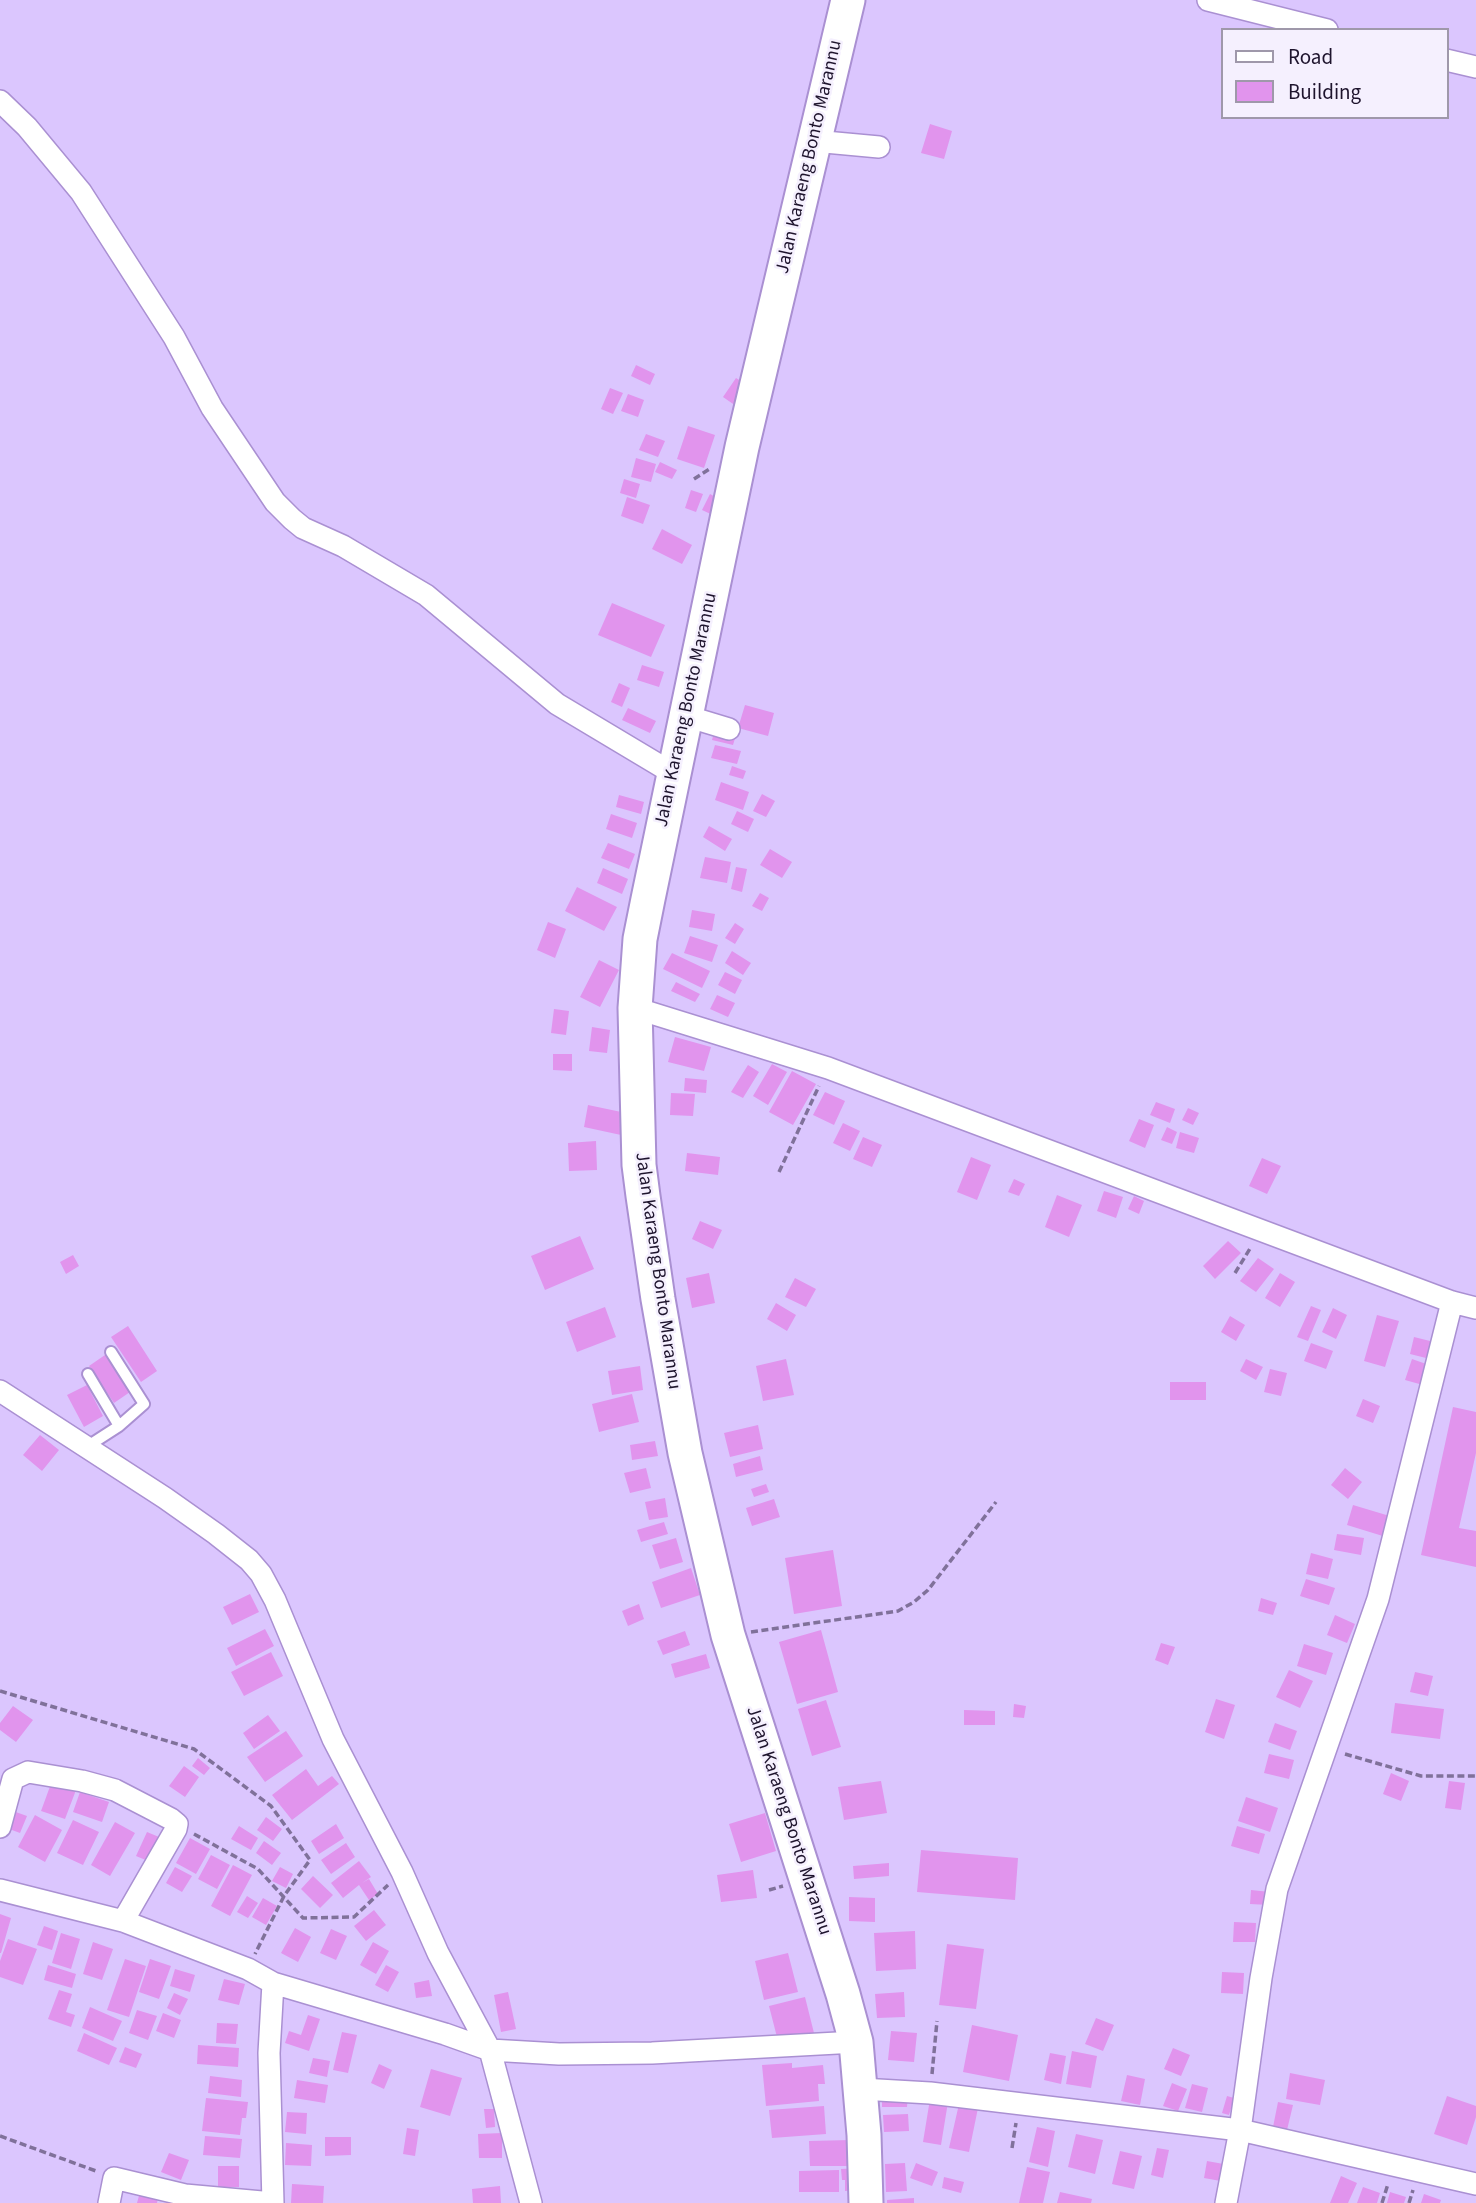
<!DOCTYPE html>
<style>
body{margin:0}
#map{position:relative;width:1476px;height:2203px;overflow:hidden;background:#dbc6fe;font-family:"Source Sans 3",sans-serif}
canvas{display:block}
.legend{position:absolute;left:1221px;top:28px;width:228px;height:91px;box-sizing:border-box;background:#f5f0fe;border:2px solid #9f98aa;margin:0;padding:9px 12px;list-style:none;font-size:21px;color:#1e142d}
.legend li{display:flex;align-items:center;gap:14px;height:35px}
.legend b{width:35px;border:2px solid #9f98aa}
</style>
<div id="map">
<canvas width="1476" height="2203"></canvas>
<ul class="legend">
<li><b style="height:9px;background:#fff"></b>Road</li>
<li><b style="height:19px;background:#e194ed"></b>Building</li>
</ul>
</div>
<script>
const context = document.querySelector('canvas').getContext('2d');
context.lineJoin = 'round';
function fill(path, color) {
  context.fillStyle = color;
  context.fill(path, 'evenodd');
}
function toPath(rows) {
  const path = new Path2D();
  for (const r of rows) {
    path.moveTo(r[0], r[1]);
    for (let i = 2; i < r.length; i += 2) path.lineTo(r[i], r[i + 1]);
  }
  return path;
}
function stroke(path, color, width, dash) {
  context.strokeStyle = color;
  context.lineWidth = width;
  context.lineCap = dash ? 'butt' : 'round';
  context.setLineDash(dash || []);
  context.stroke(path);
}
function drawText(font, color, halo, rows, align = 'center') {
  context.font = font + ' "Source Sans 3",sans-serif';
  context.lineWidth = 5;
  context.setLineDash([]);
  context.textBaseline = 'middle';
  context.strokeStyle = halo;
  context.fillStyle = color;
  for (const [text, x, y, turn = 0] of rows) {
    context.save();
    context.translate(x, y);
    context.rotate((+turn || 0) * Math.PI / 180);
    context.textAlign = isNaN(turn) ? turn : align;
    if (halo) context.strokeText(text, 0, 0);
    context.fillText(text, 0, 0);
    context.restore();
  }
}
fill(toPath([
 [930,124,952,131,944,159,921,153],
 [636,365,655,374,650,385,631,376],
 [736,378,749,386,736,406,723,397],
 [610,388,623,393,613,414,601,409],
 [628,394,644,400,638,417,621,411],
 [688,426,715,435,704,468,677,459],
 [646,434,665,441,658,457,639,450],
 [636,458,656,464,651,482,631,477],
 [660,462,677,470,672,479,655,472],
 [624,479,640,484,636,498,620,493],
 [691,490,703,494,696,512,685,508],
 [710,494,725,502,717,517,702,510],
 [627,497,650,505,643,524,621,516],
 [662,529,692,545,682,564,652,549],
 [612,603,665,625,651,657,598,635],
 [642,665,664,672,659,687,637,680],
 [619,683,630,688,622,707,611,702],
 [745,705,774,713,768,736,738,728],
 [628,708,656,721,650,733,622,720],
 [715,729,736,735,733,745,712,740],
 [715,745,741,751,737,764,711,758],
 [732,766,746,771,743,779,729,775],
 [721,782,749,792,743,810,715,800],
 [762,794,775,801,766,817,753,811],
 [619,795,644,802,641,814,616,807],
 [737,811,754,819,748,832,731,824],
 [611,814,637,823,632,838,606,829],
 [709,826,732,839,725,851,703,837],
 [608,843,635,854,629,869,601,858],
 [770,849,792,862,782,878,760,865],
 [705,857,731,862,727,883,700,878],
 [736,867,747,869,742,892,731,889],
 [603,868,628,879,622,894,597,883],
 [577,887,617,907,604,931,565,911],
 [760,893,769,898,762,911,752,906],
 [692,910,715,914,712,931,689,927],
 [548,922,566,929,555,958,537,950],
 [735,923,744,929,735,944,725,938],
 [690,936,718,945,712,962,684,953],
 [732,951,751,963,743,975,725,963],
 [672,953,710,971,702,988,663,969],
 [599,960,619,970,600,1007,580,997],
 [725,972,742,980,735,994,718,985],
 [676,982,700,994,695,1002,671,991],
 [717,995,735,1003,728,1017,710,1009],
 [554,1009,569,1011,566,1035,551,1033],
 [592,1027,610,1030,607,1053,589,1051],
 [675,1037,711,1047,704,1071,668,1062],
 [553,1054,572,1054,572,1071,553,1070],
 [772,1064,787,1072,768,1105,753,1096],
 [748,1065,759,1072,743,1098,731,1092],
 [792,1071,816,1084,793,1125,769,1112],
 [685,1078,707,1080,706,1093,684,1091],
 [825,1092,845,1101,834,1125,813,1115],
 [671,1093,695,1094,693,1116,670,1115],
 [1156,1102,1175,1109,1170,1123,1150,1115],
 [588,1105,626,1113,621,1135,584,1127],
 [1188,1108,1199,1113,1193,1125,1182,1120],
 [1139,1119,1154,1125,1145,1148,1129,1141],
 [843,1123,860,1131,850,1151,833,1143],
 [1167,1127,1177,1132,1172,1144,1161,1140],
 [1180,1132,1199,1138,1194,1153,1176,1148],
 [863,1137,882,1145,872,1167,853,1159],
 [596,1141,597,1170,569,1171,568,1143],
 [687,1153,720,1157,718,1175,685,1171],
 [971,1157,991,1165,977,1200,957,1192],
 [1262,1158,1281,1166,1267,1194,1249,1186],
 [1014,1179,1025,1184,1019,1196,1008,1192],
 [1104,1191,1123,1197,1116,1218,1097,1211],
 [1057,1195,1082,1205,1069,1237,1045,1227],
 [1134,1196,1144,1201,1139,1214,1128,1209],
 [700,1221,722,1230,713,1249,692,1239],
 [580,1236,594,1269,545,1290,531,1256],
 [1228,1241,1241,1253,1215,1279,1203,1266],
 [73,1255,79,1266,66,1274,60,1262],
 [1258,1258,1274,1269,1256,1292,1240,1281],
 [709,1273,715,1303,692,1308,686,1278],
 [1280,1273,1295,1282,1280,1307,1265,1298],
 [795,1278,816,1289,806,1307,785,1297],
 [776,1303,796,1315,787,1331,767,1319],
 [1311,1306,1321,1310,1308,1341,1297,1337],
 [605,1307,616,1337,577,1352,566,1322],
 [1333,1308,1347,1315,1336,1339,1322,1332],
 [1377,1315,1399,1321,1385,1367,1364,1361],
 [1230,1316,1245,1325,1236,1341,1221,1332],
 [128,1326,157,1371,141,1382,111,1337],
 [1414,1337,1434,1342,1430,1359,1410,1354],
 [1311,1343,1333,1351,1326,1369,1304,1361],
 [105,1355,130,1392,114,1403,89,1366],
 [786,1359,794,1395,763,1401,756,1366],
 [1246,1359,1263,1367,1256,1380,1240,1371],
 [1412,1359,1429,1365,1423,1385,1405,1380],
 [640,1366,643,1390,612,1395,608,1371],
 [1270,1369,1287,1373,1281,1396,1264,1392],
 [1170,1382,1206,1382,1206,1400,1170,1400],
 [87,1385,103,1416,84,1427,67,1395],
 [632,1394,639,1422,599,1432,592,1404],
 [1363,1399,1380,1406,1373,1423,1356,1416],
 [1453,1407,1476,1412,1476,1453,1459,1528,1476,1531,1476,1567,1421,1555],
 [758,1425,763,1449,730,1457,724,1433],
 [40,1435,59,1450,42,1471,23,1455],
 [655,1441,658,1456,632,1460,630,1445],
 [760,1456,763,1470,736,1477,733,1464],
 [646,1468,651,1488,630,1493,624,1473],
 [1345,1468,1362,1482,1348,1499,1331,1485],
 [766,1484,769,1492,754,1497,751,1489],
 [665,1498,668,1517,649,1520,645,1502],
 [774,1499,780,1517,752,1526,746,1508],
 [1353,1505,1393,1517,1386,1537,1347,1525],
 [664,1522,668,1534,641,1542,637,1530],
 [1337,1534,1364,1538,1361,1555,1334,1550],
 [676,1538,683,1562,660,1569,652,1545],
 [833,1550,842,1606,794,1614,785,1558],
 [1311,1553,1333,1559,1328,1579,1306,1574],
 [691,1568,700,1595,661,1608,652,1582],
 [1306,1579,1335,1588,1329,1605,1300,1596],
 [250,1594,259,1612,232,1625,223,1607],
 [1261,1598,1277,1603,1273,1615,1258,1611],
 [639,1604,644,1619,628,1626,622,1611],
 [1335,1615,1355,1624,1347,1643,1327,1635],
 [265,1629,274,1646,236,1666,227,1648],
 [821,1630,838,1692,797,1704,779,1642],
 [685,1631,690,1645,663,1655,657,1641],
 [1161,1643,1175,1647,1168,1665,1155,1660],
 [1304,1644,1333,1653,1326,1675,1297,1666],
 [271,1652,283,1676,244,1696,231,1672],
 [706,1654,710,1668,675,1678,671,1664],
 [1289,1670,1313,1681,1300,1708,1276,1697],
 [1415,1672,1433,1676,1428,1696,1410,1692],
 [1216,1699,1235,1705,1224,1739,1205,1732],
 [826,1700,841,1747,812,1756,798,1709],
 [1395,1703,1444,1709,1440,1739,1391,1733],
 [1014,1704,1026,1706,1024,1718,1013,1717],
 [13,1706,33,1720,16,1742,0,1730,0,1723],
 [964,1710,995,1711,995,1725,964,1725],
 [268,1715,280,1731,254,1749,243,1733],
 [1275,1723,1297,1731,1290,1750,1268,1742],
 [286,1731,303,1756,265,1782,247,1757],
 [1269,1754,1294,1760,1289,1779,1264,1773],
 [198,1758,210,1768,204,1775,192,1766],
 [184,1766,199,1777,185,1797,169,1786],
 [306,1769,318,1786,332,1776,339,1784,292,1820,272,1795],
 [1391,1773,1409,1781,1401,1801,1383,1794],
 [52,1781,76,1790,65,1819,41,1811],
 [881,1781,887,1813,844,1820,838,1787],
 [1449,1781,1465,1783,1461,1810,1445,1808],
 [80,1792,109,1802,102,1822,73,1812],
 [1246,1797,1278,1808,1270,1832,1238,1821],
 [10,1810,27,1816,20,1833,4,1827],
 [765,1813,776,1851,741,1862,729,1824],
 [35,1815,62,1830,45,1862,18,1847],
 [266,1817,282,1829,273,1841,257,1830],
 [73,1820,99,1832,83,1865,57,1853],
 [115,1822,135,1833,110,1876,91,1865],
 [336,1824,344,1838,319,1854,311,1841],
 [239,1826,258,1838,251,1850,231,1839],
 [1237,1826,1265,1834,1259,1854,1231,1846],
 [147,1832,159,1837,148,1861,136,1856],
 [190,1838,210,1849,196,1874,176,1863],
 [264,1841,281,1853,272,1865,256,1853],
 [346,1843,355,1857,331,1874,321,1860],
 [921,1850,1018,1858,1015,1900,917,1892],
 [211,1855,230,1865,217,1889,198,1879],
 [359,1861,371,1877,362,1883,369,1879,378,1894,369,1900,359,1885,343,1898,331,1883],
 [889,1863,889,1876,854,1879,853,1866],
 [233,1865,252,1875,230,1916,211,1906],
 [175,1867,192,1876,182,1892,166,1883],
 [280,1867,293,1874,286,1888,272,1881],
 [753,1870,757,1898,721,1902,717,1875],
 [313,1876,333,1895,320,1908,301,1889],
 [1251,1890,1270,1892,1269,1905,1250,1904],
 [247,1896,258,1903,248,1918,237,1912],
 [849,1897,875,1898,875,1922,849,1921],
 [263,1898,277,1906,266,1925,252,1917],
 [374,1910,386,1925,366,1941,354,1926],
 [0,1914,11,1918,1,1953,0,1953],
 [1234,1922,1256,1923,1255,1942,1233,1942],
 [44,1926,58,1931,52,1950,37,1945],
 [295,1928,311,1937,298,1962,281,1953],
 [331,1929,347,1936,336,1960,320,1953],
 [915,1931,916,1969,876,1971,874,1933],
 [61,1933,80,1939,71,1969,52,1963],
 [8,1939,37,1949,23,1985,0,1977,0,1961],
 [93,1942,113,1949,102,1980,83,1974],
 [373,1942,389,1951,376,1974,360,1965],
 [947,1944,984,1949,976,2009,939,2005],
 [788,1953,798,1992,764,2000,755,1961],
 [125,1959,146,1966,129,2017,107,2010],
 [150,1959,171,1966,159,1999,139,1992],
 [48,1965,76,1974,72,1988,44,1980],
 [386,1965,399,1972,388,1992,375,1985],
 [175,1969,195,1975,190,1992,170,1986],
 [1222,1972,1244,1973,1243,1994,1221,1993],
 [224,1979,245,1984,239,2005,218,2000],
 [429,1980,432,1996,416,1998,414,1983],
 [59,1990,72,1994,66,2012,75,2015,71,2027,48,2019],
 [508,1992,516,2029,501,2032,494,1995],
 [904,1992,905,2017,877,2018,875,1994],
 [174,1993,188,1999,180,2015,167,2008],
 [805,1997,814,2033,778,2041,769,2006],
 [90,2007,122,2021,113,2041,82,2028],
 [137,2010,157,2016,148,2040,129,2033],
 [163,2013,181,2020,174,2038,156,2031],
 [308,2015,320,2019,309,2051,285,2043,289,2031,301,2035],
 [1096,2018,1114,2025,1103,2051,1085,2044],
 [217,2023,238,2024,236,2044,216,2043],
 [972,2025,1018,2035,1009,2081,963,2072],
 [891,2031,917,2033,914,2062,888,2060],
 [342,2032,357,2035,348,2073,333,2070],
 [84,2033,117,2048,109,2065,77,2051],
 [198,2045,239,2048,238,2067,197,2064],
 [125,2047,142,2054,136,2068,119,2062],
 [1173,2048,1190,2055,1181,2076,1164,2069],
 [1072,2051,1097,2056,1091,2088,1066,2084],
 [1050,2053,1066,2056,1061,2084,1044,2080],
 [313,2058,330,2061,327,2077,309,2073],
 [792,2063,792,2068,823,2065,825,2084,818,2084,819,2101,766,2106,762,2065],
 [379,2064,392,2070,384,2089,371,2083],
 [431,2069,462,2078,450,2116,420,2107],
 [1290,2073,1325,2080,1320,2105,1286,2099],
 [1127,2075,1145,2079,1140,2105,1121,2101],
 [210,2076,242,2080,241,2097,208,2093],
 [297,2080,328,2085,325,2103,294,2098],
 [1172,2083,1187,2089,1178,2111,1163,2106],
 [1192,2084,1208,2088,1202,2112,1185,2108],
 [882,2094,908,2094,907,2107,882,2107],
 [1227,2096,1234,2098,1229,2115,1222,2113],
 [1447,2096,1476,2106,1476,2117,1467,2145,1434,2134],
 [206,2098,248,2102,246,2118,242,2118,240,2135,202,2131],
 [930,2099,948,2102,941,2145,923,2142],
 [1278,2102,1293,2105,1287,2130,1273,2127],
 [959,2104,978,2108,969,2152,949,2148],
 [824,2106,826,2134,772,2138,769,2110],
 [484,2109,494,2109,495,2127,486,2128],
 [287,2112,307,2113,306,2134,285,2132],
 [908,2114,909,2131,884,2132,883,2115],
 [1037,2127,1055,2131,1048,2167,1029,2162],
 [407,2128,419,2130,415,2156,403,2154],
 [502,2133,502,2158,479,2158,478,2134],
 [1076,2134,1103,2140,1095,2174,1068,2167],
 [205,2136,242,2139,240,2158,203,2155],
 [325,2137,351,2137,351,2155,325,2156],
 [851,2140,852,2166,810,2166,809,2141],
 [286,2143,312,2145,311,2166,285,2165],
 [1157,2148,1169,2150,1163,2178,1151,2175],
 [1120,2151,1142,2156,1134,2189,1112,2184],
 [169,2153,189,2160,181,2180,161,2172],
 [1207,2161,1229,2165,1226,2182,1204,2178],
 [905,2163,907,2191,886,2192,885,2164],
 [916,2163,938,2172,932,2186,910,2178],
 [218,2166,239,2166,239,2187,218,2187],
 [1027,2167,1050,2172,1043,2203,1019,2203],
 [861,2168,861,2190,845,2191,845,2180,842,2180,841,2169],
 [839,2170,839,2192,799,2192,799,2171],
 [1341,2176,1357,2183,1348,2203,1330,2203],
 [944,2177,964,2182,961,2193,942,2188],
 [292,2184,324,2186,323,2203,291,2203],
 [500,2186,501,2203,473,2203,472,2189],
 [1363,2187,1380,2193,1377,2203,1357,2203],
 [140,2192,158,2198,157,2203,137,2203],
 [1060,2192,1092,2199,1091,2203,1057,2203],
 [1390,2192,1406,2197,1404,2203,1387,2203],
 [1424,2194,1441,2200,1440,2203,1421,2203],
 [914,2198,914,2203,887,2203,887,2200]
]), '#e194ed');
const lane = toPath([
 [88,1374,119,1426],
 [88,1446,119,1426,144,1404,111,1352]
]);
const street = toPath([
 [1208,0,1327,30],
 [1446,60,1476,67],
 [0,101,27,127,81,192,174,337,212,408,275,502,292,519,303,528,343,546,426,595,557,704,674,774],
 [814,141,879,147],
 [686,716,729,729],
 [635,1008,828,1068,1452,1302,1476,1308],
 [0,1391,165,1498,216,1534,249,1560,261,1574,275,1600,333,1739,402,1872,438,1953,490,2050,531,2203],
 [0,1827,13,1779,28,1772,82,1781,115,1790,171,1819,177,1824,176,1829,123,1921],
 [0,1890,123,1921,248,1969,273,1983,445,2034,490,2050,559,2054,652,2053,856,2042],
 [861,2089,930,2093,1240,2130,1476,2184],
 [109,2203,114,2178,185,2195,273,2203],
 [273,2203,269,2053,273,1983],
 [1226,2203,1240,2130,1261,1978,1277,1889,1378,1599,1452,1302]
]);
const primary = toPath([
 [848,0,742,447,648,899,640,939,635,1008,639,1165,643,1196,658,1299,685,1453,728,1635,843,1994,856,2042,864,2135,866,2203]
]);
stroke(lane, '#aa90d2', 14);
stroke(street, '#aa90d2', 24);
stroke(primary, '#aa90d2', 37);
stroke(toPath([
 [694,479,711,468],
 [779,1172,819,1086],
 [1235,1273,1251,1247],
 [751,1632,898,1611,914,1602,928,1590,996,1502],
 [0,1691,194,1749,271,1806,310,1860,284,1896,255,1954],
 [1345,1754,1421,1776,1476,1776],
 [194,1834,258,1869,303,1918,354,1917,388,1885],
 [769,1890,783,1886],
 [932,2074,937,2021],
 [0,2136,96,2171],
 [1012,2148,1016,2123],
 [1382,2203,1388,2184],
 [1409,2203,1413,2190]
]), '#80719a', 3.5, [7, 3.5]);
stroke(lane, '#fff', 10);
stroke(street, '#fff', 21);
stroke(primary, '#fff', 33);
drawText('19px', '#1e142d', '#f5f0fe', [
 ["Jalan Karaeng Bonto Marannu",810,157,-77],
 ["Jalan Karaeng Bonto Marannu",687,710,-78],
 ["Jalan Karaeng Bonto Marannu",657,1271,82],
 ["Jalan Karaeng Bonto Marannu",788,1821,72]
]);
</script>
